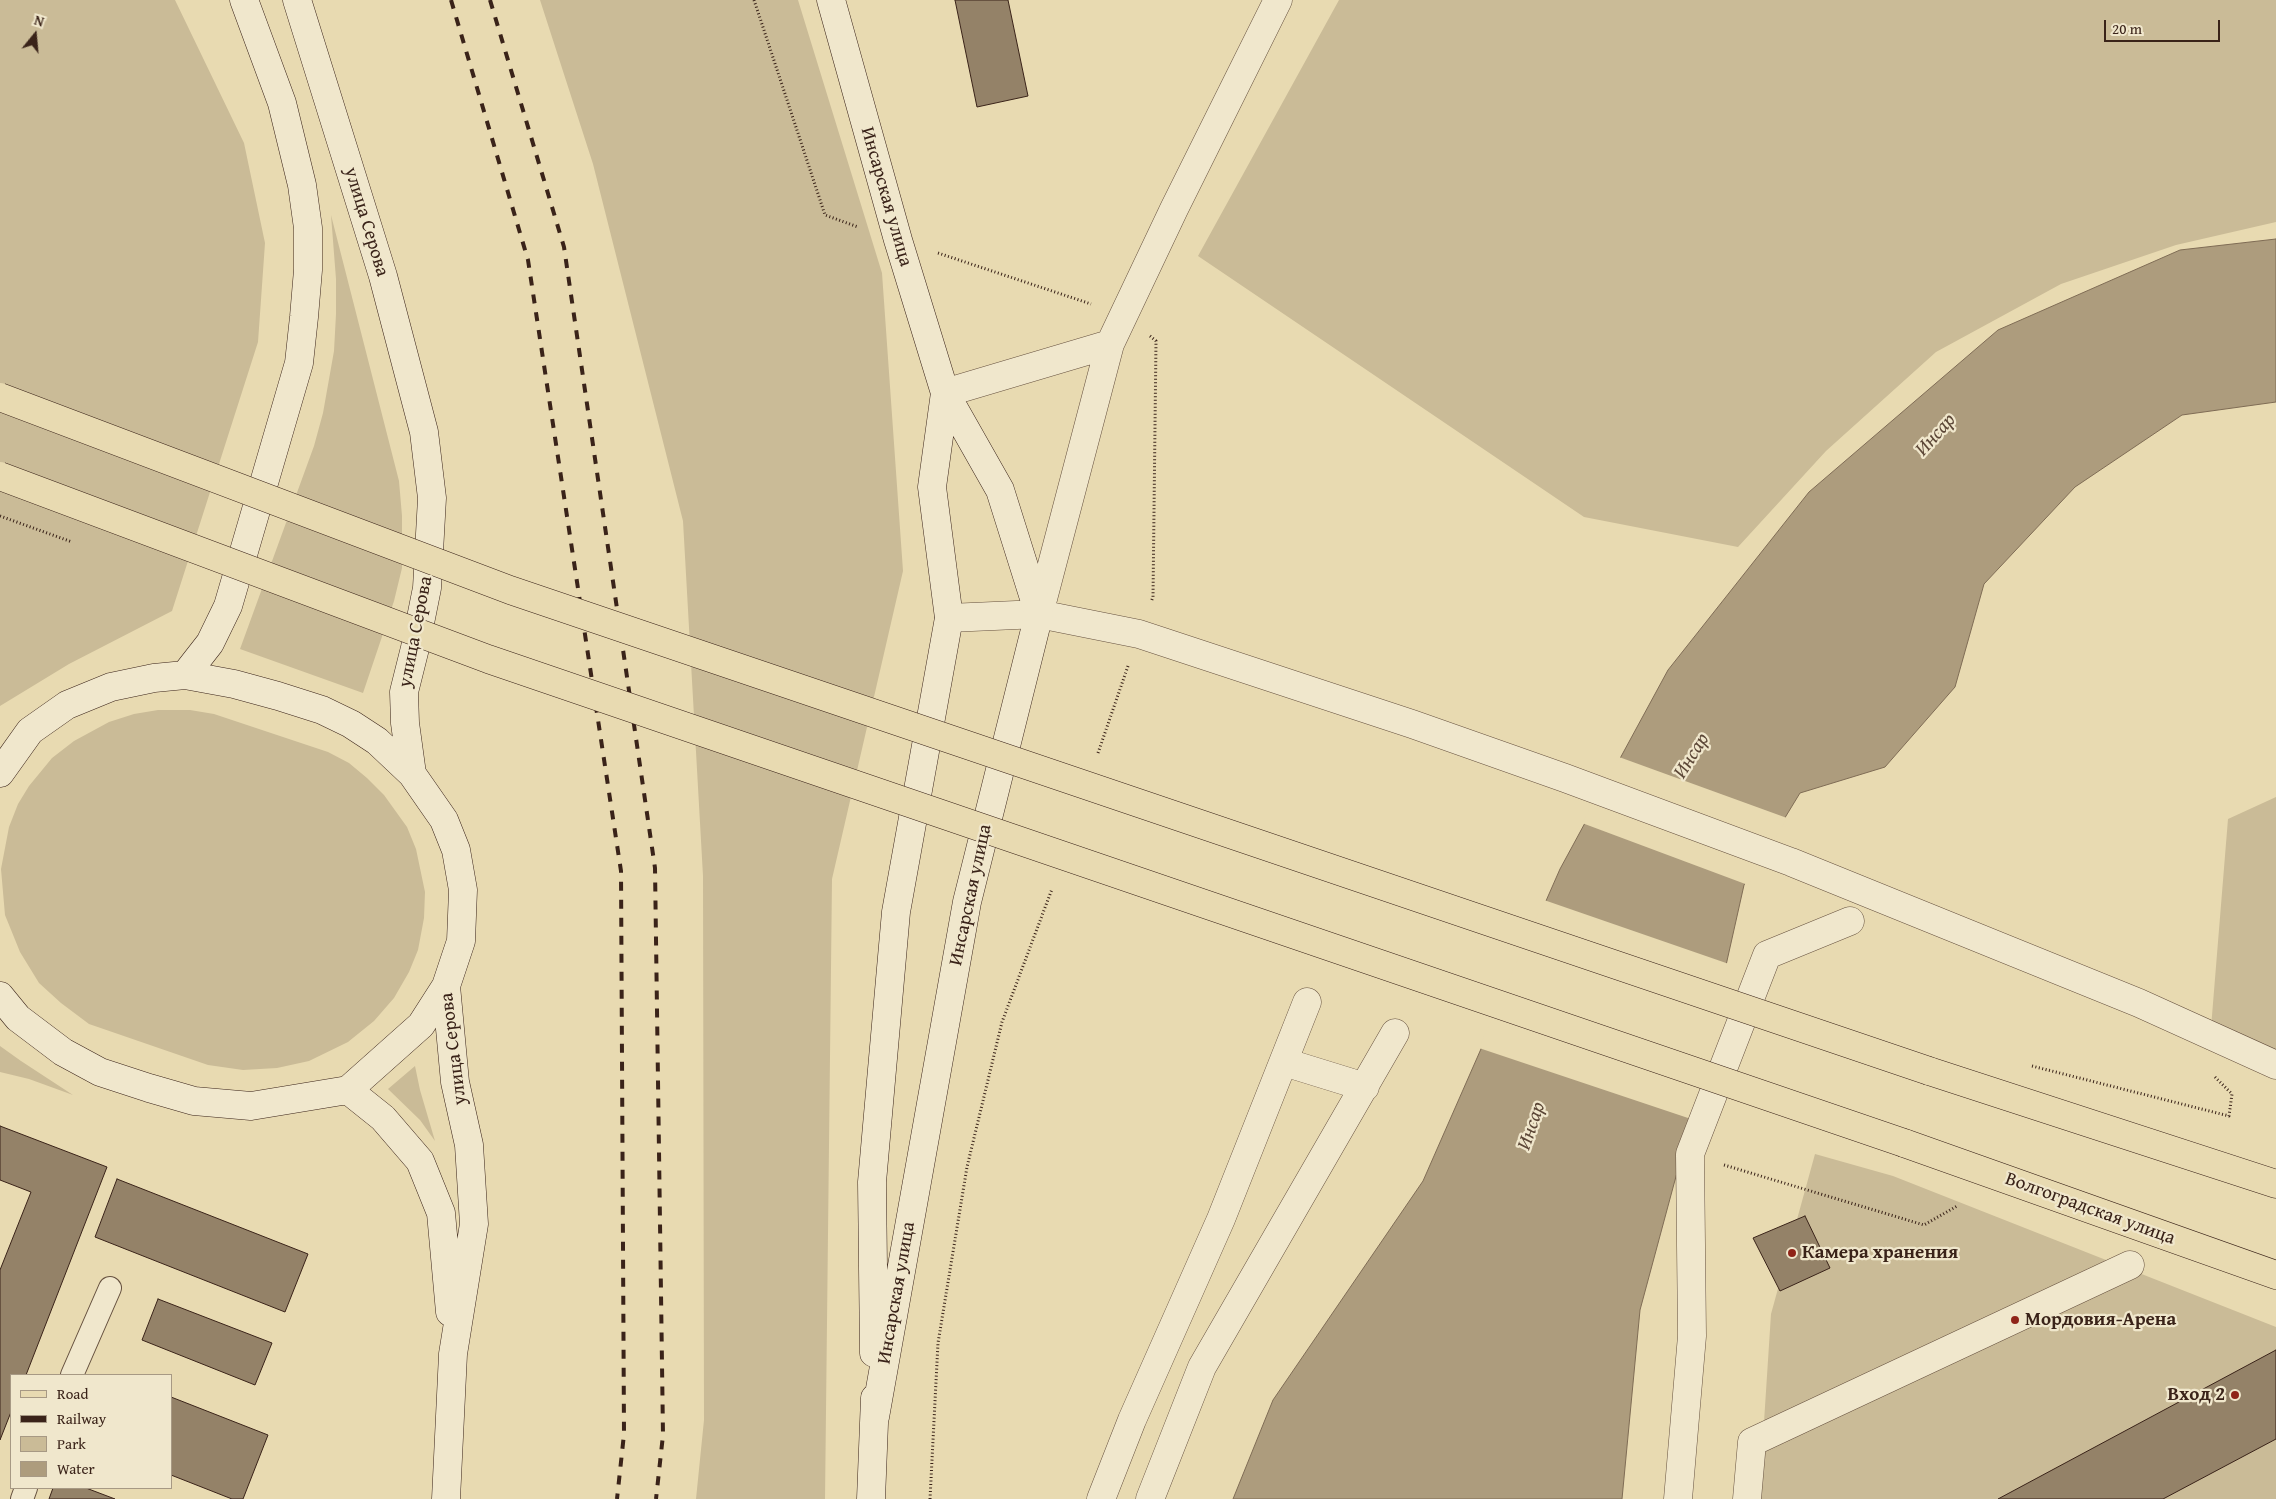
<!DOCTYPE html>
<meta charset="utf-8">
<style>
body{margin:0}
#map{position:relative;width:2276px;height:1499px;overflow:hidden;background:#e8dab1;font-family:"Gentium Book Plus",serif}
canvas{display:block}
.legend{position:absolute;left:10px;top:1374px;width:162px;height:115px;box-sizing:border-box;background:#f0e7cc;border:1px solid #a79984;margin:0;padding:6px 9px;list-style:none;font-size:15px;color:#3a2319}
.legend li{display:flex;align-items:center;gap:10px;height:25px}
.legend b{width:25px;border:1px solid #a79984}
.north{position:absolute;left:10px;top:10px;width:50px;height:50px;-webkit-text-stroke:4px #f0e7cc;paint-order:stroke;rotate:17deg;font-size:14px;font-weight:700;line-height:20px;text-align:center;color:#3a2319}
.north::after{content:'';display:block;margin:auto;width:18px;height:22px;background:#3a2319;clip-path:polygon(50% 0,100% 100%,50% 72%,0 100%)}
.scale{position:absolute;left:2104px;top:20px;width:116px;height:22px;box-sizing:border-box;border:2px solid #3a2319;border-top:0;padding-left:6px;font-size:15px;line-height:18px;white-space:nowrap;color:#3a2319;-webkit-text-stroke:4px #f0e7cc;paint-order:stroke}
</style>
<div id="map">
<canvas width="2276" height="1499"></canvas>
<ul class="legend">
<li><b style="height:6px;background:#e8dab1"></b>Road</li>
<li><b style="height:6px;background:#3a2319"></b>Railway</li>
<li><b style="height:14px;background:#cabb97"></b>Park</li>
<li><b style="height:14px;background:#ad9c7d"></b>Water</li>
</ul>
<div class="north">N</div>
<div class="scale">20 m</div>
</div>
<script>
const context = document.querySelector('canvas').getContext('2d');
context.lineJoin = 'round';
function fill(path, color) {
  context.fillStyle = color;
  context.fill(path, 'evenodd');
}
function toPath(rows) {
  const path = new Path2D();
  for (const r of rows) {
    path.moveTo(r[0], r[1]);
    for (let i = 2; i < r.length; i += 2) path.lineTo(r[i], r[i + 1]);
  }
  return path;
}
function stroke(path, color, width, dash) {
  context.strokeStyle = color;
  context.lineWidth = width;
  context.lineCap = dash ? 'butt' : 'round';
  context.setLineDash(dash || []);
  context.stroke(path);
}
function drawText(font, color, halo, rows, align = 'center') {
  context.font = font + ' "Gentium Book Plus",serif';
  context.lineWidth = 4.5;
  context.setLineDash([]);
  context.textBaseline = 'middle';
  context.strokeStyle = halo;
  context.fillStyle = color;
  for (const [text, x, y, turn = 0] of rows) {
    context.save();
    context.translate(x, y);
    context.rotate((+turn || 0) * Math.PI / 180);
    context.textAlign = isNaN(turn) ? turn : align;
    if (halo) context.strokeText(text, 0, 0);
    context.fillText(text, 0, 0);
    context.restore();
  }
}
fill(toPath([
 [0,0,175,0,244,143,265,243,258,342,172,611,69,664,0,706],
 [540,0,798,0,882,273,903,571,832,879,825,1499,696,1499,704,1420,703,876,683,521,593,164],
 [1339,0,2276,0,2276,222,2176,245,2061,284,1936,352,1826,451,1738,547,1584,517,1198,256],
 [331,215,399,481,402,516,402,568,394,601,363,693,240,649,314,446,323,413,334,351,336,314,336,279],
 [158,710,190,710,214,714,328,752,349,763,367,778,384,795,407,827,416,849,425,892,424,918,418,950,409,972,394,998,374,1021,348,1042,309,1061,277,1068,243,1070,208,1065,89,1024,61,1003,39,983,20,952,5,915,1,869,9,827,18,804,29,786,52,758,74,741,109,722,134,714],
 [2276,797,2276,1060,2210,1040,2228,819],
 [0,1046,21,1061,73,1095,29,1079,0,1072],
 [415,1066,420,1090,435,1141,420,1120,388,1089],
 [1815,1154,1893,1176,2276,1327,2276,1499,1759,1499,1771,1314]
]), '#cabb97');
const water = toPath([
 [2276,239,2276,402,2182,415,2075,487,1984,584,1955,687,1885,767,1800,793,1744,885,1692,1117,1640,1310,1622,1499,1233,1499,1273,1400,1423,1181,1560,869,1668,670,1809,492,1998,330,2180,250,2276,239]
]);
fill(water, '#ad9c7d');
stroke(water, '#7f6c55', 1);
fill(toPath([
 [1619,757,1787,818,1748,885,1582,823],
 [1544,900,1729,964,1694,1120,1479,1048]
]), '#e8dab1');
const building = toPath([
 [955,0,1008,0,1028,96,977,107,955,0],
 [0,1126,107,1167,26,1375,11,1375,11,1412,0,1440,0,1270,31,1192,0,1180,0,1126],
 [117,1179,308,1254,285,1312,95,1237,117,1179],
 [1805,1216,1830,1268,1780,1291,1753,1238,1805,1216],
 [158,1299,272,1343,255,1385,142,1340,158,1299],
 [2276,1350,2276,1439,2163,1499,1998,1499,2276,1350],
 [171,1397,268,1435,243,1499,232,1499,171,1475,171,1397],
 [53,1488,86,1488,115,1499,49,1499,53,1488]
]);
fill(building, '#948268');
stroke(building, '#3a2319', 1);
const lane = toPath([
 [72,1375,110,1288],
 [22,1499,26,1488]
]);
const street = toPath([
 [945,393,1110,344],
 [1039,614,1110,344,1174,209,1278,0],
 [949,618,1039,614,1139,634,1412,724,1565,778,1791,862,2139,1003,2276,1065],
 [1284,1062,1365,1087],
 [1101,1499,1132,1420,1221,1219,1307,1002],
 [1150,1499,1202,1367,1395,1033],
 [1678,1499,1692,1336,1690,1154,1767,955,1850,921],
 [1747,1499,1752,1442,2130,1265]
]);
const secondary = toPath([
 [297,0,383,276,424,432,432,498,427,588,415,648,404,692,405,723,412,774,444,820,456,850,463,890,461,941,446,986,455,1082,469,1145,474,1224,453,1354,446,1499],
 [831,0,898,240,945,393,1000,490,1039,614,967,902,875,1417],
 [185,675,210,643,228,606,299,363,304,317,308,270,308,228,302,185,282,103,244,0],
 [0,773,30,731,67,705,111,687,154,678,185,675,234,684,278,696,322,710,351,724,377,741,412,774],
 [0,996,18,1018,63,1052,100,1072,149,1088,194,1101,251,1106,348,1090,421,1025,446,986],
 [348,1090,383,1118,420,1161,441,1213,450,1312],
 [874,1353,872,1182,896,912,949,618,932,487,945,393],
 [871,1499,875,1398]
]);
const primary = toPath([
 [1929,1071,2276,1184],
 [1904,1143,2276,1275]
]);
stroke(lane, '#66513f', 24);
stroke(street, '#66513f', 29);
stroke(secondary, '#3a2319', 29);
stroke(primary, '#3a2319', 29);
stroke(toPath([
 [754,0,825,215,858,227],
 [938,253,1091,304],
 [1150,336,1156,341,1153,597,1151,602],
 [1098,753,1128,666],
 [2032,1066,2229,1116,2232,1094,2214,1076],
 [1724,1165,1924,1225,1957,1206],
 [930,1499,938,1343,967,1167,1002,1022,1052,889]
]), '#3a2319', 3, [1, 2.5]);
stroke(lane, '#f0e7cc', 22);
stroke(street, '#f0e7cc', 28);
stroke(secondary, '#f0e7cc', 28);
stroke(primary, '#e8dab1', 28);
stroke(toPath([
 [451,0,528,260,621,871,624,1434,617,1499],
 [490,0,564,247,655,868,663,1435,656,1499]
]), '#3a2319', 4, [9, 9]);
const primaryBridge = toPath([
 [0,397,510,590,1929,1071],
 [0,476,488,659,1904,1143]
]);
stroke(primaryBridge, '#3a2319', 29, []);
stroke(toPath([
 [0,516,72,542]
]), '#3a2319', 3, [1, 2.5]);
stroke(primaryBridge, '#e8dab1', 28);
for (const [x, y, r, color] of [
 [1792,1253,5,"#8f2418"],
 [2015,1320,5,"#8f2418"],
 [2235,1395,5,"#8f2418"]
]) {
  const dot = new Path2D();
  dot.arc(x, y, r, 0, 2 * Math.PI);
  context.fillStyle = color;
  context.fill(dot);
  stroke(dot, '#f0e7cc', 2);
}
drawText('19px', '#3a2319', '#f0e7cc', [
 ["Инсарская улица",886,197,74],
 ["улица Серова",366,222,73],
 ["улица Серова",416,632,-79],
 ["Инсарская улица",971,895,-78],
 ["улица Серова",454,1049,-97],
 ["Волгоградская улица",2090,1209,20],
 ["Инсарская улица",897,1293,-80]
]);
drawText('bold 19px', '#3a2319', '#f0e7cc', [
 ["Камера хранения",1802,1253],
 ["Мордовия-Арена",2025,1320],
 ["Вход 2",2225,1395,"right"]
], 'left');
drawText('italic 20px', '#5c4737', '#f0e7cc', [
 ["Инсар",1936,435,-48],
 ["Инсар",1692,756,-58],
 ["Инсар",1532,1126,-71]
]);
</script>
